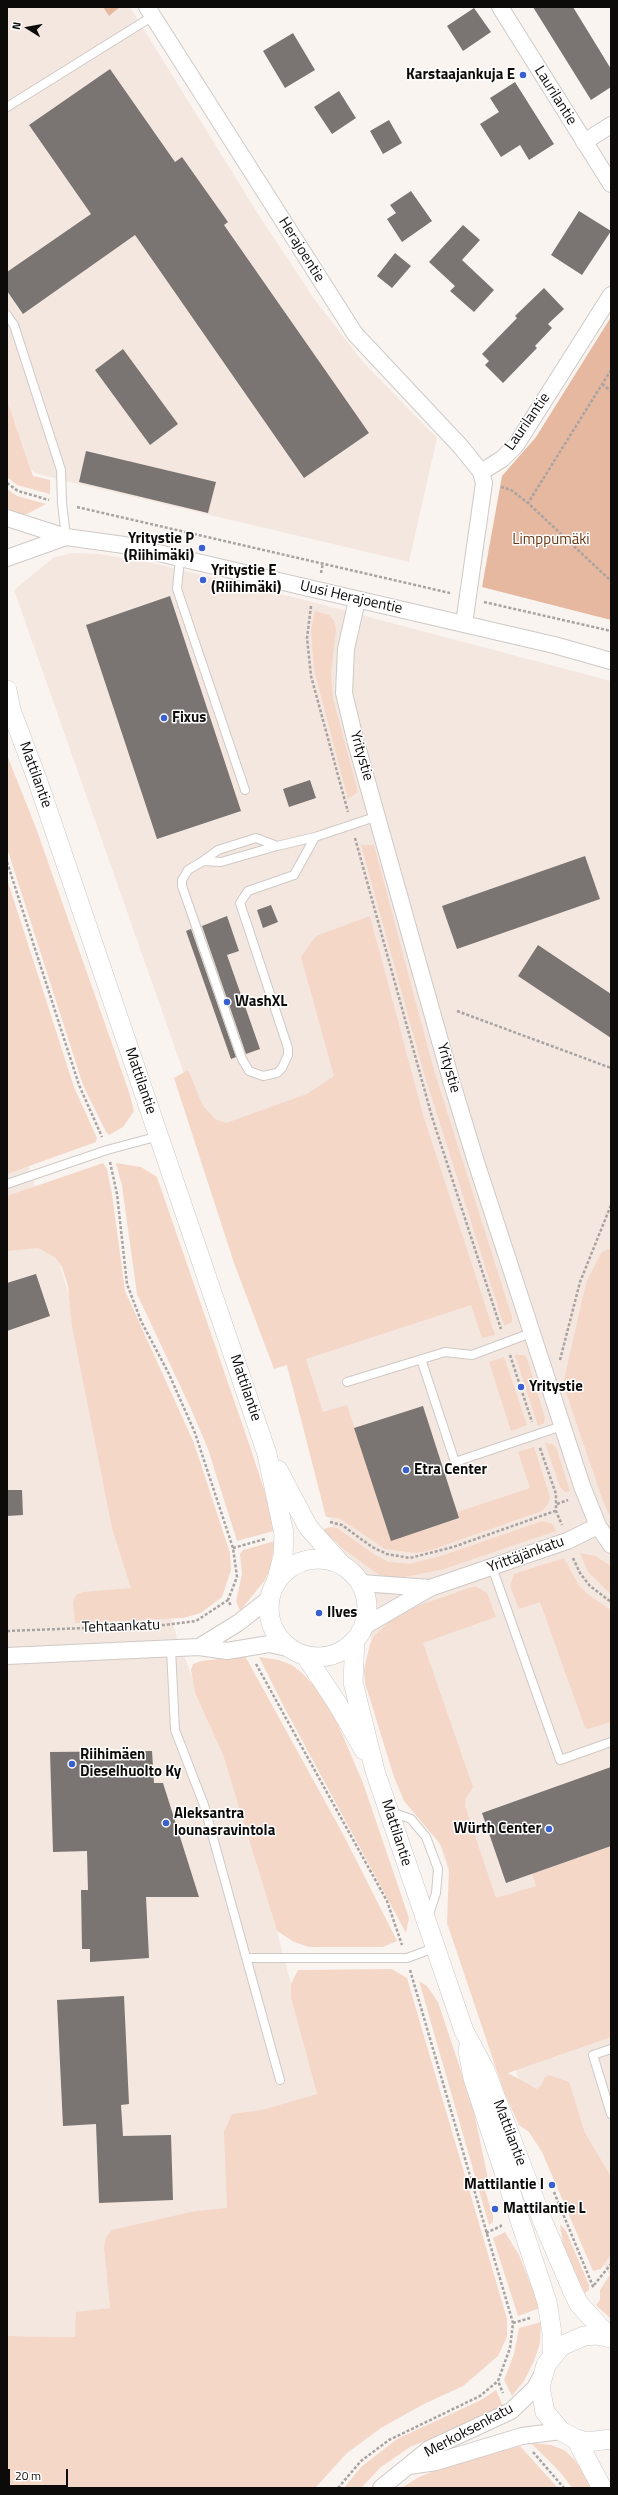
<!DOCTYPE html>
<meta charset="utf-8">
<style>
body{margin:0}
#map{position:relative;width:618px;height:2495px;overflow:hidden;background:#faf4f1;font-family:"Titillium Web",sans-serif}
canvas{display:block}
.frame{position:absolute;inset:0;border:8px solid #0d0b0a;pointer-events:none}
.north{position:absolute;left:8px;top:8px;width:40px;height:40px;-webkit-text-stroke:3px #fff;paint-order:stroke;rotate:281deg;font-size:11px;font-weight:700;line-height:16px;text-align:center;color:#0d0b0a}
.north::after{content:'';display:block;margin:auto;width:14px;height:18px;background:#0d0b0a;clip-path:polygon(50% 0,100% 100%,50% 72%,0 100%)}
.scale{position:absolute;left:8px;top:2469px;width:60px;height:18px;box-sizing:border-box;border:2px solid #0d0b0a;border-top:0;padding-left:5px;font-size:12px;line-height:14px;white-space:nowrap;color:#0d0b0a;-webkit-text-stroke:3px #fff;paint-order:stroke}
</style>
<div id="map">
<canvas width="618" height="2495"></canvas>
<div class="frame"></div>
<div class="north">N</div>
<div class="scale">20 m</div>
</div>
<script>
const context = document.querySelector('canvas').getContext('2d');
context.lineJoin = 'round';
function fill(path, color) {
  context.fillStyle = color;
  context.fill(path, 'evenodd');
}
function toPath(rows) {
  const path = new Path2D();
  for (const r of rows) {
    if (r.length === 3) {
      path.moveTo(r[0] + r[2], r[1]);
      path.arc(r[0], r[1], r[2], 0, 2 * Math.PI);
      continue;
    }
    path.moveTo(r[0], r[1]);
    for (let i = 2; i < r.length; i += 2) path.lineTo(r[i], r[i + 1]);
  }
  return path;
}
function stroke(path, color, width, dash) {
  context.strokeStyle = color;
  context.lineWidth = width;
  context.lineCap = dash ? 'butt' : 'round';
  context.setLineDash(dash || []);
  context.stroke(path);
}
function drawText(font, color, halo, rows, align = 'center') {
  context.font = font + ' "Titillium Web",sans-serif';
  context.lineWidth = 3;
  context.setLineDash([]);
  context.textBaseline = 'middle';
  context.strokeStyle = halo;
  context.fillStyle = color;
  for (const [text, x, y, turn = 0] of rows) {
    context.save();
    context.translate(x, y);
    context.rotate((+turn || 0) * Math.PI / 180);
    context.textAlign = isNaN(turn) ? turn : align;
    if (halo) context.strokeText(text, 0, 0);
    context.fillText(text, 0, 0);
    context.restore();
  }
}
fill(toPath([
 [7,7,103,7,109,16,120,7,130,7,260,217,315,300,363,362,437,438,409,562,49,477,35,473,31,469,7,400],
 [71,553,100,554,153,563,305,600,611,681,611,2279,535,2128,329,1515,286,1364,14,590,53,558],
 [7,1098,177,1637,192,1677,195,1693,223,1755,277,1931,291,1984,291,1998,384,2341,7,2336]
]), '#f4e7e0');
fill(toPath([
 [7,400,33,476,50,480,50,494,17,485,7,477],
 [7,489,17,496,46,504,25,515,13,511,7,508],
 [315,611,329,615,334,621,336,629,331,674,333,698,358,792,348,799,314,670,311,630],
 [7,755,36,828,129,1092,134,1111,123,1127,109,1135,106,1132,83,1085,7,848],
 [361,845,374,845,433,1067,512,1317,512,1322,504,1326,423,1070],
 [7,879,74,1087,97,1138,96,1142,7,1174],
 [370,916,423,1115,495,1335,482,1338,471,1305,306,1359,323,1412,347,1405,391,1540,459,1519,457,1512,530,1488,518,1452,534,1447,550,1497,548,1504,542,1511,428,1551,415,1553,385,1549,339,1518,326,1517,287,1365,274,1369,234,1263,174,1078,188,1070,203,1106,215,1119,226,1123,307,1094,334,1076,301,957,316,936],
 [103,1163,107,1169,112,1194,125,1291,194,1443,230,1553,231,1570,222,1597,201,1613,183,1618,75,1623,73,1602,76,1595,83,1592,131,1588,112,1528,72,1326,68,1286,62,1267,55,1257,38,1248,7,1251,7,1196],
 [116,1163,141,1167,157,1177,246,1435,272,1513,274,1531,237,1541,208,1449,191,1409,137,1294,122,1186],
 [611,1248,611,1518,603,1501,563,1384,586,1283,601,1253],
 [515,1355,525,1355,528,1361,545,1418,544,1423,538,1426],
 [504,1357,527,1425,511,1431,489,1362],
 [545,1443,552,1444,556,1447,570,1491,565,1492,560,1487],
 [542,1521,553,1524,556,1531,444,1569,400,1578,379,1575,341,1547,322,1530,330,1527,337,1528,375,1555,389,1562,409,1564,441,1556],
 [275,1541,271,1567,265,1580,240,1611,236,1601,242,1574,240,1554,243,1550],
 [580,1553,595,1556,611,1566,611,1594,588,1572],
 [564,1558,579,1586,590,1596,611,1610,611,1722,588,1729,585,1728,540,1602,519,1609,510,1586,514,1574],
 [475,1586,487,1593,496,1617,423,1643,473,1787,466,1798,465,1806,496,1898,536,1886,532,1874,611,1846,611,2037,508,2073,537,2089,541,2086,545,2077,549,2075,569,2082,585,2133,611,2177,611,2254,601,2269,593,2271,542,2152,529,2132,519,2125,504,2092,447,1923,449,1868,441,1845,404,1801,394,1777,365,1683,364,1670,370,1644,374,1636,389,1622,414,1607],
 [245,1656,344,1836,397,1941,383,1947,309,1947,294,1942,277,1931,223,1755,195,1693,191,1670,193,1664,201,1661],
 [259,1657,279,1660,292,1665,303,1674,316,1688,337,1722,363,1783,409,1918,406,1933,283,1705],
 [392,1969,407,1978,507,2319,507,2337,498,2356,463,2386,422,2405,381,2428,347,2453,315,2488,7,2488,7,2336,75,2337,76,2312,110,2308,104,2246,107,2236,112,2230,195,2211,227,2208,224,2132,232,2114,262,2110,317,2094,291,1998,291,1984,298,1970],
 [419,1981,427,1986,438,2002,473,2107,489,2184,484,2187,493,2216,493,2222,489,2225],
 [560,2224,566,2231,589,2285,589,2290,585,2293,565,2258],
 [505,2232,519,2255,540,2308,518,2316,493,2238],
 [611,2273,611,2319,596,2305,600,2300,600,2290],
 [541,2322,540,2343,534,2361,524,2381,512,2396,504,2380,514,2354,519,2328],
 [496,2390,503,2406,484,2416,410,2447,381,2467,361,2488,344,2488,361,2467,397,2439,481,2400],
 [531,2443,551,2445,564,2450,575,2460,593,2488,572,2488,561,2473],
 [520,2446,558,2488,402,2488,417,2478,438,2469]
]), '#f4d7c7');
fill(toPath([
 [103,7,120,7,109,16],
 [611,317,611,620,482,587,502,476,536,437]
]), '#e6b8a0');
fill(toPath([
 [533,7,573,7,611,69,611,87,591,100],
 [474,8,491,32,463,51,447,26],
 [293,33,315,70,285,88,263,51],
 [110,69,175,162,182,157,228,222,224,225,369,433,304,478,135,235,23,314,7,291,7,272,91,214,29,125],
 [515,82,554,144,529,160,520,145,501,157,480,124,499,112,490,98],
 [339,91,356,118,332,134,314,107],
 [389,120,402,143,383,154,370,131],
 [411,191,432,221,402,242,387,219,396,213,390,205],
 [579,211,611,231,582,275,551,255],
 [463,225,480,240,462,260,494,290,474,312,450,291,455,286,429,262],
 [395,253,411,266,392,288,377,276],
 [544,288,564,309,548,324,552,328,535,346,537,348,503,383,485,365,489,361,482,354,517,318,515,316],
 [123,349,178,424,150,445,95,370],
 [86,451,216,482,208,513,79,482],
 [170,596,241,811,157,839,86,625],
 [310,780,316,798,289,807,283,789],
 [585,856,600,899,457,949,442,906],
 [271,905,278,922,263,928,257,910],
 [227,916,239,951,227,955,260,1049,246,1054,202,926],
 [191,929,236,1057,231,1059,186,931],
 [538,945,611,994,611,1038,518,976],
 [36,1274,50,1316,7,1331,7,1283],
 [423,1406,459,1518,391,1541,354,1428],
 [7,1490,22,1490,23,1515,7,1516],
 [152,1751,154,1783,163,1783,199,1897,146,1897,149,1958,90,1962,90,1949,82,1949,81,1890,88,1890,87,1851,53,1852,50,1752],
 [611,1767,611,1846,506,1883,482,1813],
 [124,1996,129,2104,121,2105,123,2136,171,2135,173,2200,99,2203,96,2124,63,2126,57,2000]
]), '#7a7572');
const service = toPath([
 [7,107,153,16],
 [7,315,14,325,61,470,62,503,66,537],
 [180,558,177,589,245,790],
 [277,846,221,862,203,861,188,870,182,880,182,886,242,1059,249,1071,263,1076,277,1073,282,1068,288,1055,288,1048,240,903,248,891,294,875,315,837],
 [203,861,218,850,256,838,277,846,315,837,378,816],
 [7,1184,107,1150,159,1136],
 [421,1359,455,1462,562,1426],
 [347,1382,445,1352,472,1355,531,1333],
 [492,1567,560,1760,611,1742],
 [171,1649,175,1730,204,1805,280,2080],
 [391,1812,411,1819,426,1837,438,1869,436,1893,428,1917],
 [247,1958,407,1958,434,1948],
 [611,2049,593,2055,611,2114]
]);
const minor = toPath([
 [147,7,355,334,462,448,481,472,484,483,464,624],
 [500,7,611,184],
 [584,142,611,125],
 [481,472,502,459,516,445,611,295],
 [7,518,66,537,124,545,554,645,611,661],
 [7,558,66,537],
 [357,600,346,649,344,693,355,739,451,1080,476,1162,582,1486,598,1526,611,1545],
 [361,1583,430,1588],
 [363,1627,430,1588,567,1541,598,1526],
 [199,1647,238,1623,270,1598],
 [7,1656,199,1647,227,1651,269,1644,292,1649],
 [409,2466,436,2462,522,2436,561,2431],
 [381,2488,429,2449,511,2411,535,2388,542,2375]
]);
const tertiary = toPath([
 [7,690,11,710,37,779,267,1454,284,1534,283,1556,276,1583],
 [278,1470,308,1527,341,1564],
 [318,1608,49],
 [355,1640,353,1682,375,1771,464,2031,485,2070,543,2222,573,2292,579,2304,610,2338],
 [305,1655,337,1703,364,1750],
 [468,2050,473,2078,547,2302,552,2333,552,2355],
 [611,2338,597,2335,584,2336,561,2346,546,2365,540,2387,545,2412,561,2431,576,2439,587,2442,611,2439],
 [576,2439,602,2488]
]);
stroke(service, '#cfc9c6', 10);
stroke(minor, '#cfc9c6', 18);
stroke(tertiary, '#cfc9c6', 20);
stroke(toPath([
 [611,370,528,503,611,581],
 [602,384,611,391],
 [7,483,18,491,49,500],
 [501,487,511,490,528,503],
 [77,507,450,593],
 [321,573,323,563],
 [484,602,611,631],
 [311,606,307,638,311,676,348,812],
 [355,838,432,1117,501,1329],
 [7,862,79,1085,102,1137],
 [457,1011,611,1068],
 [110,1162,117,1194,127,1284,141,1321,169,1374,195,1433,233,1548,237,1577,228,1600,231,1606],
 [510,1355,532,1422],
 [560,1360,580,1282,611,1205],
 [540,1448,556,1494,556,1511,562,1525],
 [557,1504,568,1500],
 [330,1522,342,1525,372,1547,387,1554,410,1558,453,1547,555,1511],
 [233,1548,265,1539],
 [573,1558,580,1573,590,1586,611,1602],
 [7,1631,164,1625,196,1621,228,1600],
 [256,1664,387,1901,402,1945],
 [410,1970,513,2323,510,2348,498,2381,503,2393],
 [554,2192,594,2289],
 [486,2233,501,2226,500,2225],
 [594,2285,611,2264],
 [513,2323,530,2318],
 [533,2452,564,2488],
 [338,2488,361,2461,389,2440,480,2396,498,2381]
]), '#a8a3a1', 2.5, [3, 2]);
stroke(service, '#fff', 8);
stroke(minor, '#fff', 16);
stroke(tertiary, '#fff', 19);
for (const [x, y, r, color] of [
 [523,75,4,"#395fd0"],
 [202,548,4,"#395fd0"],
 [203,580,4,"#395fd0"],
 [164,718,4,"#395fd0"],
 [227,1002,4,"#395fd0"],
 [521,1387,4,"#395fd0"],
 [406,1470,4,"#395fd0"],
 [319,1613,4,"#395fd0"],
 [72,1764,4,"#395fd0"],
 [166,1823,4,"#395fd0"],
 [549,1829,4,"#395fd0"],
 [552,2185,4,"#395fd0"],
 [495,2209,4,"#395fd0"]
]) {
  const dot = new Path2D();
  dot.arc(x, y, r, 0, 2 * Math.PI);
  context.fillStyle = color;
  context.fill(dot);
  stroke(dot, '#fff', 1.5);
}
drawText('bold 15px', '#0d0b0a', '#fff', [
 ["Karstaajankuja E",515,75,"right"],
 ["Yritystie P",194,539,"right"],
 ["(Riihimäki)",194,556,"right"],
 ["Yritystie E",211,571],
 ["(Riihimäki)",211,588],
 ["Fixus",172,718],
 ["WashXL",235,1002],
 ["Yritystie",529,1387],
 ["Etra Center",414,1470],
 ["Ilves",327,1613],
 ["Riihimäen",80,1755],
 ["Dieselhuolto Ky",80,1772],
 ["Aleksantra",174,1814],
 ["lounasravintola",174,1831],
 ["Würth Center",541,1829,"right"],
 ["Mattilantie I",544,2185,"right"],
 ["Mattilantie L",503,2209]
], 'left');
drawText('15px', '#0d0b0a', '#fff', [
 ["Laurilantie",555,96,58],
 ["Herajoentie",301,250,58],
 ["Laurilantie",528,422,-55],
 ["Uusi Herajoentie",351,598,13],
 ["Yritystie",361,756,74],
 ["Mattilantie",35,775,70],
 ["Yritystie",448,1068,74],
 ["Mattilantie",140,1081,71],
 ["Mattilantie",245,1388,71],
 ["Yrittäjänkatu",526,1555,-20],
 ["Tehtaankatu",121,1627,-2],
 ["Mattilantie",396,1833,72],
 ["Mattilantie",509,2133,69],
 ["Merkoksenkatu",469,2431,-28]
]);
drawText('15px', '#6c3511', '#fff', [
 ["Limppumäki",551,540]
]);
</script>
